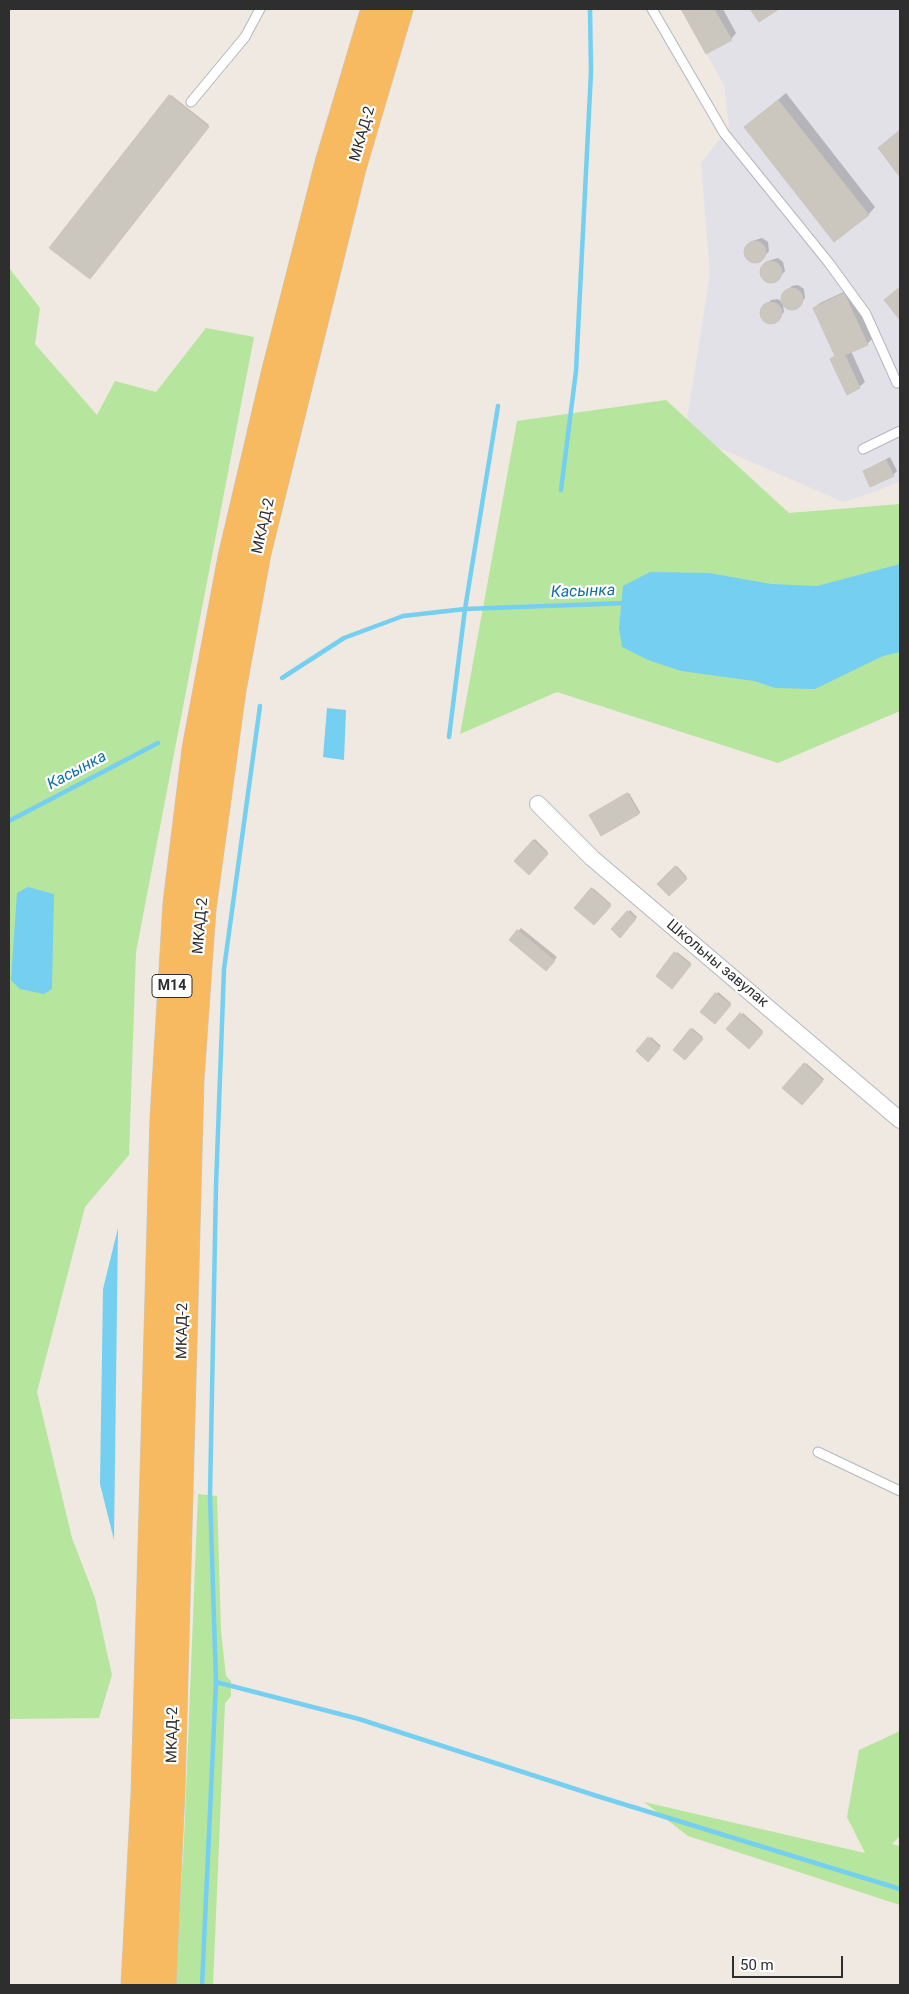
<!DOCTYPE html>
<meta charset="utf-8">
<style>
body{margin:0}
#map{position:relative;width:909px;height:1994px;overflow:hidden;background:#efe9e1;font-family:Roboto,sans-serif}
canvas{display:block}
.frame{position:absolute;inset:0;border:10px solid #2e2e2e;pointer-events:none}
.scale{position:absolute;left:732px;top:1956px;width:111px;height:22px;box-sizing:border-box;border:2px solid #2e2e2e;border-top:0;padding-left:6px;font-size:15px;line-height:18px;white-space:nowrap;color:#2e2e2e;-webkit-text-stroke:4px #fff;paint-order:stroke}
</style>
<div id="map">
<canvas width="909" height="1994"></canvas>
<div class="frame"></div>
<div class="scale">50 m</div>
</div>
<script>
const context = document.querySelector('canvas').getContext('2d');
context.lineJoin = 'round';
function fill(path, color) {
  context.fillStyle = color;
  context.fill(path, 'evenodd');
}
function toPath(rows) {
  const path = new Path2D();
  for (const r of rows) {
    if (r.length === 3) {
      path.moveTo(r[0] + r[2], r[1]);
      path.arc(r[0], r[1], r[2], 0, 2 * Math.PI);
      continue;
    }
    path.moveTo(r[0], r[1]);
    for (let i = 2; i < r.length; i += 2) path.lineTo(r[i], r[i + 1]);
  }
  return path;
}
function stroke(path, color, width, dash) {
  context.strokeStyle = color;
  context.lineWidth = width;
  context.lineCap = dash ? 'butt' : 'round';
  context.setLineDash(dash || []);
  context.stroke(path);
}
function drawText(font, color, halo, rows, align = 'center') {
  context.font = font + ' Roboto,sans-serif';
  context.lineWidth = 4.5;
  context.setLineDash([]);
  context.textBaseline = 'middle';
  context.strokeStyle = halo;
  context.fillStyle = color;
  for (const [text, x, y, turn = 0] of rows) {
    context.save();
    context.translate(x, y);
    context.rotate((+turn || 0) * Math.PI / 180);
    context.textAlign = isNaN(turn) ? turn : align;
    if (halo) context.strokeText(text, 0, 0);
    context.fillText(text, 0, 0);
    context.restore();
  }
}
fill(toPath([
 [681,9,900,9,900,481,875,492,843,502,685,433,710,274,701,163,729,127,724,85]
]), '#e3e1e8');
fill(toPath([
 [9,268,40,308,35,344,97,415,115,381,156,392,206,328,254,337,136,952,129,1155,85,1207,37,1392,72,1538,95,1598,112,1675,99,1718,9,1719],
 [666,400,789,513,900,504,900,711,778,763,557,692,460,734,517,421],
 [198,1494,217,1496,221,1631,226,1676,231,1681,231,1696,225,1703,213,1985,175,1985,184,1840],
 [900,1731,900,1836,892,1844,900,1846,900,1905,688,1836,644,1802,865,1853,847,1817,859,1750]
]), '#b6e59e');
fill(toPath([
 [900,564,900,652,883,656,815,689,775,688,754,681,681,671,648,660,622,647,619,628,623,586,650,572,709,573,771,584,817,586],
 [327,708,346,710,344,760,323,757],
 [28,887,54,894,52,989,44,994,20,989,11,980,17,893],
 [118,1228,114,1540,100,1484,103,1289]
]), '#75cff0');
fill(toPath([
 [682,9,723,9,736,33,731,39,707,52],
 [786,93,875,207,868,215,746,127],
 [171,95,209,125,90,278,51,248],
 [762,238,768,242,769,251,761,260,755,262,747,257,746,251,752,241],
 [778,258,783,262,785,271,777,280,767,282,762,278,761,271,768,261],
 [798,285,804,289,805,298,797,308,792,309,783,305,784,312,776,321,770,323,762,319,762,309,771,300,778,299,783,303,783,295,792,286],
 [850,289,873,338,867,344,851,351,865,382,859,387,831,359,836,355,814,308,820,303],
 [890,457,897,471,893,475,864,471],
 [629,793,640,812,639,814,592,814],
 [535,839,548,852,529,873,515,860],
 [677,866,687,877,669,895,659,884],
 [593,888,611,904,594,924,576,908],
 [630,910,637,917,620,936,613,929],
 [521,928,557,957,550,966,518,931],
 [677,952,691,963,672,987,657,976],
 [718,992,731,1003,715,1023,702,1012],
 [743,1013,763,1031,749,1047,728,1029],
 [692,1028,703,1037,685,1059,674,1050],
 [651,1037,661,1046,648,1060,638,1051],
 [806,1063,824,1079,802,1104,784,1088]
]), '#0003');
stroke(toPath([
 [561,490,576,371,591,72,590,9],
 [282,678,344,638,403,616,465,609,627,603],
 [449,737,465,609,498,406],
 [9,821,158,743],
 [216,1682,359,1719,597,1796,900,1889],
 [202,1985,216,1682,210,1495,216,1186,224,969,260,706]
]), '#75cff0', 4.5);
const building = toPath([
 [681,9,714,9,732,40,706,54,681,9],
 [750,9,779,9,759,22,750,9],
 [169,95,209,127,90,279,49,248,169,95],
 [778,100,869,215,834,242,744,127,778,100],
 [900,130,900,177,878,148,900,130],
 [755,252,11],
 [771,272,11],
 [900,287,900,320,884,300,900,287],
 [792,299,11],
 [844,293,868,345,845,355,860,388,847,395,830,359,835,356,813,308,844,293],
 [771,313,11],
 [886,460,894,476,870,487,863,471,886,460],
 [627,793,639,814,601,836,589,815,627,793],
 [533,840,548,854,529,875,514,861,533,840],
 [675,866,687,879,669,896,657,884,675,866],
 [591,888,611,906,594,925,574,908,591,888],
 [627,911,636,919,620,938,611,929,627,911],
 [517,930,555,961,546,971,509,940,517,930],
 [674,952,691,965,672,989,656,976,674,952],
 [715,993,731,1005,715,1024,700,1012,715,993],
 [740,1013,763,1033,749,1049,726,1029,740,1013],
 [690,1029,703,1039,685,1060,673,1050,690,1029],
 [648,1037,660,1048,648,1062,636,1051,648,1037],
 [804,1063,823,1081,802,1105,782,1088,804,1063]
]);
fill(building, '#cbc7bf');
stroke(building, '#cbc5ba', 1);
const service = toPath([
 [652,9,724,133,829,263,866,314,897,383],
 [191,102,245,37,260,9],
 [863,449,900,431],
 [818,1452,900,1491]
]);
const minor = toPath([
 [538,804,592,858,900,1120]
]);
const trunk = toPath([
 [135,1985,145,1793,164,1118,177,903,196,749,232,557,276,370,329,163,375,9],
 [162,1985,171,1791,190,1080,202,909,232,690,257,553,352,168,399,9]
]);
stroke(service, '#b4b7c1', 11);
stroke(minor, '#b4b7c1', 18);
stroke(trunk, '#c9c9c9', 29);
stroke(service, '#fff', 9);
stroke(minor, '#fff', 16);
stroke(trunk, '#f8ba60', 28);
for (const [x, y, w] of [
 [172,986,40]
]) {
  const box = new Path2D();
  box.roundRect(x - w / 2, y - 11.5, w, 23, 4);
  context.fillStyle = '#fff';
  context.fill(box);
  stroke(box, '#2e2e2e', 1);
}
drawText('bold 14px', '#2e2e2e', null, [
 ["М14",172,986]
]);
drawText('15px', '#2e2e2e', '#fff', [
 ["МКАД-2",363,134,-74],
 ["МКАД-2",264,526,-77],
 ["МКАД-2",201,926,-85],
 ["Школьны завулак",717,964,40],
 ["МКАД-2",183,1331,-89],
 ["МКАД-2",173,1735,-89]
]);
drawText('italic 16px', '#0d6fa3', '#fff', [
 ["Касынка",583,592,-2],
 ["Касынка",77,771,-28]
]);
</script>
